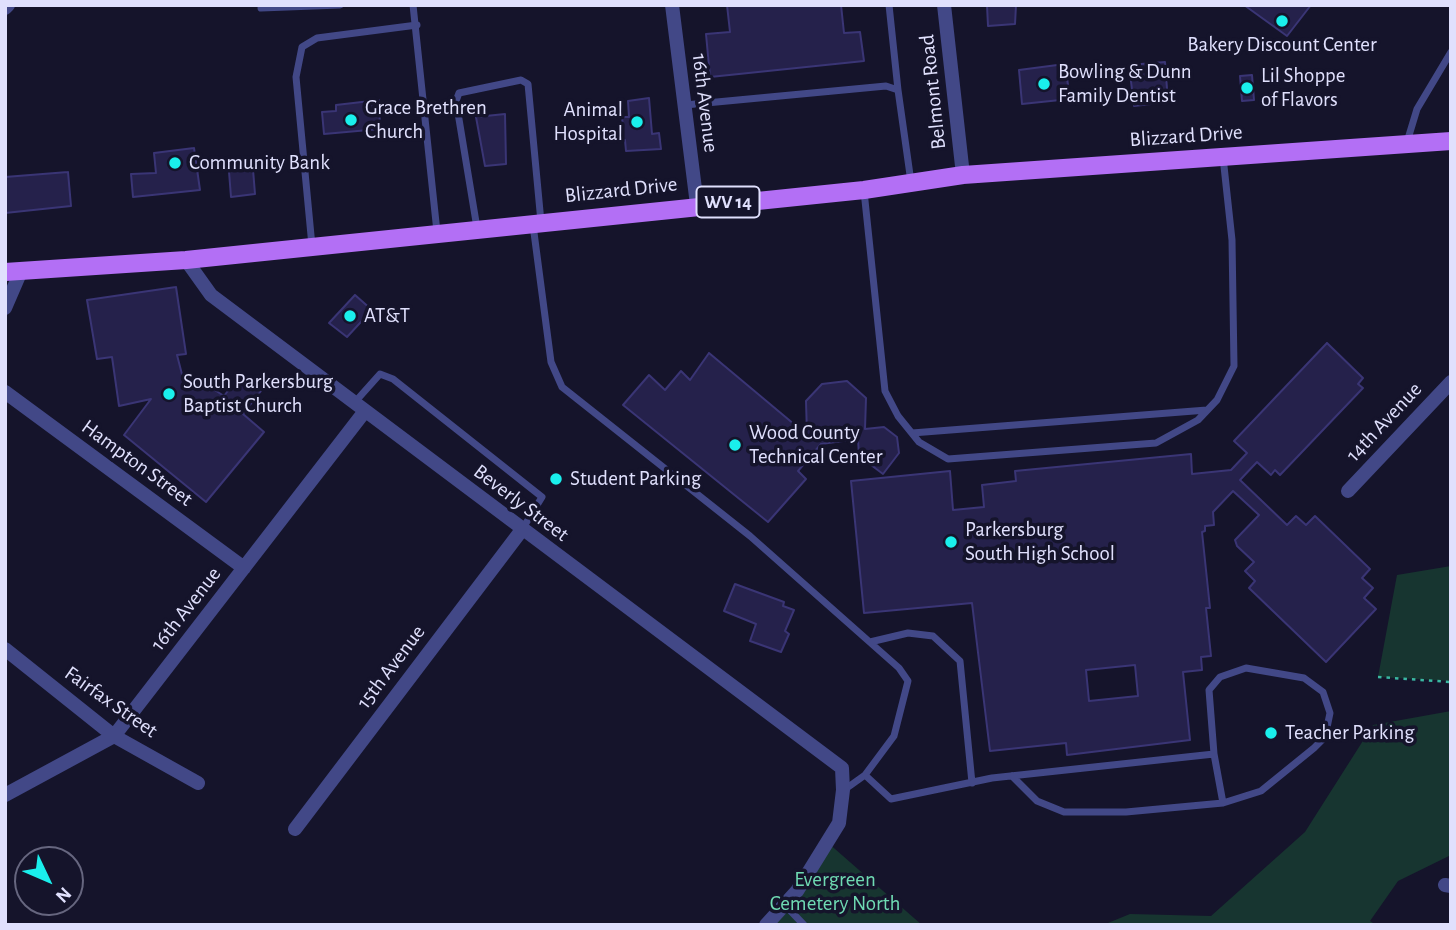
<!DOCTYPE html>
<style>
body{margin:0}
#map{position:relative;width:1456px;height:930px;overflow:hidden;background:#15142b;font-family:"Alegreya Sans",sans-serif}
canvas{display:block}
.frame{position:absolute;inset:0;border:7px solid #e0e0fd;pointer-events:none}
.north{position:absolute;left:14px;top:846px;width:70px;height:70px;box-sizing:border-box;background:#15142b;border:2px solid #66667f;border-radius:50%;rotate:134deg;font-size:19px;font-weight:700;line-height:28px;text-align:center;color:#e0e0fd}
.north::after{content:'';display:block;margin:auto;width:24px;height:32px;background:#1aefec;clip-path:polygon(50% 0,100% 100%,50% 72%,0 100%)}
</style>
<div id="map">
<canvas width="1456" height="930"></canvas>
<div class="frame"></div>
<div class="north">N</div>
</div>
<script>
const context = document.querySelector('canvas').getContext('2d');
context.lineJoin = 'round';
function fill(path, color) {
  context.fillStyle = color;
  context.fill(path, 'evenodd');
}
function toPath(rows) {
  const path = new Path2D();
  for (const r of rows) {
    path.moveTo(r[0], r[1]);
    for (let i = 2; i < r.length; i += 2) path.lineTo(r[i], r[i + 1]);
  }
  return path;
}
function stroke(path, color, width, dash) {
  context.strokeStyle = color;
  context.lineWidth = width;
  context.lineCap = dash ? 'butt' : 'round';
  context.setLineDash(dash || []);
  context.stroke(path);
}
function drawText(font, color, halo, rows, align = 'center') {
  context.font = font + ' "Alegreya Sans",sans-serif';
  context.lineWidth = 7;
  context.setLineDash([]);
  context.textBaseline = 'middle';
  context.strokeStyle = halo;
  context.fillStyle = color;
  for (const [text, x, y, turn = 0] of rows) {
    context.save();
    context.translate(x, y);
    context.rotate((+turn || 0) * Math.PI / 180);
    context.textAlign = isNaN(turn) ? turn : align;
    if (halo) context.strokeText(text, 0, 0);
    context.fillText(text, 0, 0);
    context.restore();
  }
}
fill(toPath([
 [1451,566,1451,681,1378,677,1397,575],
 [1451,711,1451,855,1398,881,1370,921,1376,925,1103,925,1130,914,1211,916,1305,832,1373,725],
 [827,842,922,925,766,925]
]), '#173530');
const building = toPath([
 [727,5,841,5,844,33,860,32,864,61,710,77,706,34,730,32,727,5],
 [987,5,1016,5,1015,24,988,26,987,5],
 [1244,5,1311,5,1287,36,1244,5],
 [1165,62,1168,102,1134,106,1129,65,1165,62],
 [1065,64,1070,99,1022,104,1019,70,1065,64],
 [1252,75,1254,100,1242,101,1240,76,1252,75],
 [649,98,652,134,659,133,661,149,626,151,625,140,617,141,616,129,623,128,622,117,629,117,628,101,649,98],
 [379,100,380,129,324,134,322,112,336,111,336,105,379,100],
 [505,114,506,164,485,166,476,117,505,114],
 [194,148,200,190,133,197,131,174,156,173,154,153,194,148],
 [252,157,255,194,231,197,228,159,252,157],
 [68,172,71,206,5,213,5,177,68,172],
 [176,287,186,354,177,355,185,386,199,380,224,396,240,375,261,391,243,414,264,432,206,502,124,435,151,399,119,406,112,357,97,359,87,300,176,287],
 [355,295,372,310,347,337,329,323,355,295],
 [1327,343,1363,378,1358,384,1363,388,1280,475,1275,470,1271,475,1257,462,1240,480,1287,525,1296,516,1306,525,1315,516,1370,569,1362,578,1373,588,1364,598,1376,609,1326,662,1249,588,1255,581,1245,571,1254,562,1237,546,1235,540,1259,515,1233,491,1213,512,1214,525,1205,526,1205,531,1202,532,1210,608,1206,608,1211,656,1201,657,1202,670,1183,672,1190,740,1067,755,1066,743,990,751,972,603,864,613,851,481,950,471,953,510,984,507,982,485,1016,481,1015,471,1191,454,1192,474,1231,470,1247,453,1234,441,1327,343],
 [1135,665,1138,696,1089,701,1086,670,1135,665],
 [709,353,807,435,806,401,822,384,847,381,866,398,865,429,884,427,897,437,899,453,883,474,859,456,858,439,821,444,798,471,806,479,768,522,623,405,649,375,665,390,681,371,690,380,709,353],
 [735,584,784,602,783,606,794,610,785,631,789,634,781,652,750,641,756,624,724,611,735,584]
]);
fill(building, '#25214b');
stroke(building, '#3a3575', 2);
stroke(toPath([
 [1378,677,1451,682]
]), '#3ab7a1', 2.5, [3.5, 5]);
stroke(toPath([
 [413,5,437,232],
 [889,5,898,90],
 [261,8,340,5],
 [685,105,886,86,898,90,911,182],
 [1407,142,1417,109,1451,52],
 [864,191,885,391,898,416,919,442,948,459,1156,443,1198,420,1217,400,1234,366,1232,240,1223,157],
 [533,225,551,362,562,387,750,536,899,668,908,681,894,736,865,775,844,790],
 [477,228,456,101,459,93,521,80,528,84,541,222],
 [312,246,296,77,302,47,317,38,417,25],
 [355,402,380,374,393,379,542,497,523,528],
 [912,433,1207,410],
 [870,642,908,633,933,636,960,661,972,783],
 [1214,754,1223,803],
 [865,775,891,799,992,778,1214,754,1209,690,1220,677,1246,668,1304,678,1323,692,1330,713,1325,737,1314,748,1261,791,1223,803,1126,812,1064,812,1037,801,1012,776],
 [785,905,804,925]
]), '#424887', 7);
stroke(toPath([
 [672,5,697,205],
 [944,5,963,175],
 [5,8,8,5],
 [186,260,211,295,842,768,843,790,839,823,797,891,766,925],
 [5,308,21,271],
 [5,392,244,568],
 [1348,491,1451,382],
 [5,649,114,736,198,783],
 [5,795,114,736,365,411],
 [295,829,521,531],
 [1445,885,1451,886]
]), '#424887', 14);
stroke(toPath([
 [5,272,186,260,864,190,963,175,1451,141]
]), '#b36ff5', 18);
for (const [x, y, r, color] of [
 [1282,21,7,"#1aefec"],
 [1044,84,7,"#1aefec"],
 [1247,88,7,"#1aefec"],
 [351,120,7,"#1aefec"],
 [637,122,7,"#1aefec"],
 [175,163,7,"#1aefec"],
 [350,316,7,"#1aefec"],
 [169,394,7,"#1aefec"],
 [735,445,7,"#1aefec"],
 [556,479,7,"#1aefec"],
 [951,542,7,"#1aefec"],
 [1271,733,7,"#1aefec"]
]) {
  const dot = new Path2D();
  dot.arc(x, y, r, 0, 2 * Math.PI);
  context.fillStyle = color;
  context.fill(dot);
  stroke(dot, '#15142b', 2.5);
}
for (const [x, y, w] of [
 [728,202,63]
]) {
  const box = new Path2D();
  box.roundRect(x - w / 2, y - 15.5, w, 31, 5);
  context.fillStyle = '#15142b';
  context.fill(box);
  stroke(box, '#e0e0fd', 2);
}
drawText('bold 19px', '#e0e0fd', null, [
 ["WV 14",728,202]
]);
drawText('21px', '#e0e0fd', '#15142b', [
 ["Bakery Discount Center",1282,45,"center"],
 ["Bowling & Dunn",1058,72],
 ["Family Dentist",1058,96],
 ["Lil Shoppe",1261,76],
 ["of Flavors",1261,100],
 ["Grace Brethren",365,108],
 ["Church",365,132],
 ["Animal",623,110,"right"],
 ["Hospital",623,134,"right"],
 ["Community Bank",189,163],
 ["AT&T",364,316],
 ["South Parkersburg",183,382],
 ["Baptist Church",183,406],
 ["Wood County",749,433],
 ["Technical Center",749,457],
 ["Student Parking",570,479],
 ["Parkersburg",965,530],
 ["South High School",965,554],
 ["Teacher Parking",1285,733]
], 'left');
drawText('21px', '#e0e0fd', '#15142b', [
 ["Belmont Road",933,92,-96],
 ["16th Avenue",705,103,83],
 ["Blizzard Drive",1186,136,-4],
 ["Blizzard Drive",621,190,-6],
 ["14th Avenue",1384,422,-47],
 ["Hampton Street",137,463,36],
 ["Beverly Street",521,503,37],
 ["16th Avenue",186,609,-52],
 ["15th Avenue",391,667,-53],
 ["Fairfax Street",111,702,35]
]);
drawText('21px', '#6fdab3', '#15142b', [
 ["Evergreen",835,880],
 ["Cemetery North",835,904]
]);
</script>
